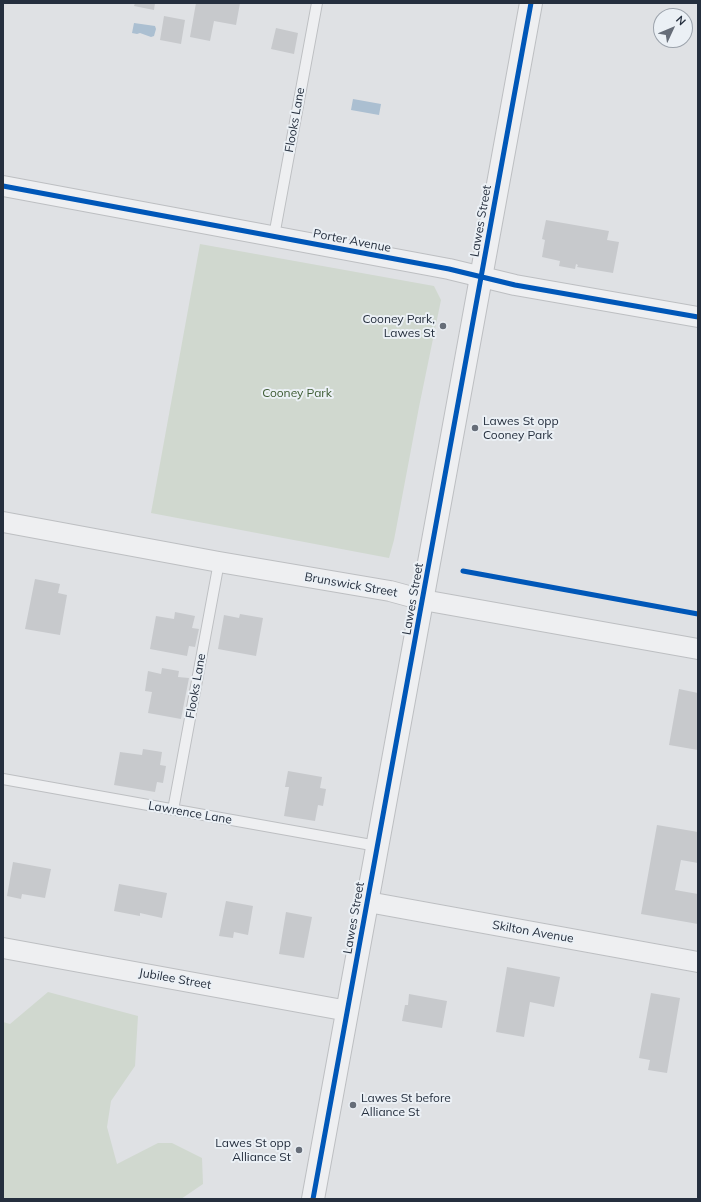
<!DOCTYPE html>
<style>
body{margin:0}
#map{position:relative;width:701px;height:1202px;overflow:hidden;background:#dfe1e4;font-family:Mulish,sans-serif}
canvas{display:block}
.frame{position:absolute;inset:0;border:4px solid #252f3e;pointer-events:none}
.north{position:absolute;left:653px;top:8px;width:40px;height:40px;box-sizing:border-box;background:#ebf0f5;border:1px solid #9ca3ac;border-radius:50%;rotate:46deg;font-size:11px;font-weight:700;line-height:16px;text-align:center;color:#252f3e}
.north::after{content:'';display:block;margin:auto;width:14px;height:18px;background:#666d78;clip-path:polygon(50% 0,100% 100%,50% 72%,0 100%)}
</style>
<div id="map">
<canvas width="701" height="1202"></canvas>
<div class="frame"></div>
<div class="north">N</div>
</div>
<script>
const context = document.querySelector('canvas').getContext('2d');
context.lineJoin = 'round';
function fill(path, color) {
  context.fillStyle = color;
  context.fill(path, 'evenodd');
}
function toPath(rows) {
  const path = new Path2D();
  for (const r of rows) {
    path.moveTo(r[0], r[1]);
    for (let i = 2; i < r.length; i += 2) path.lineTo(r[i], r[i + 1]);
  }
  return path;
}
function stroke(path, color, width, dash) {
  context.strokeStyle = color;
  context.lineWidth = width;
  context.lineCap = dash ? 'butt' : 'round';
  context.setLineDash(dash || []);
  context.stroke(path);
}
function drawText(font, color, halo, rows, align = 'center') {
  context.font = font + ' Mulish,sans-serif';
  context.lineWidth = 4;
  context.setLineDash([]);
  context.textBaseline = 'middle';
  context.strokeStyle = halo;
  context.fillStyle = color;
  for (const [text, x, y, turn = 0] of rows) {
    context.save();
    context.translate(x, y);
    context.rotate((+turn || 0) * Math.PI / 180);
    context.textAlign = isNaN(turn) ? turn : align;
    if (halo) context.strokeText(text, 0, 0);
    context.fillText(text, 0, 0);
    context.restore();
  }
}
fill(toPath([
 [200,244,434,286,441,300,419,407,394,540,389,558,151,513],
 [48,992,138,1016,135,1066,111,1101,107,1127,117,1164,158,1143,172,1143,202,1158,203,1184,181,1199,3,1199,3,1022,10,1024]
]), '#d0d8cf');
fill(toPath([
 [134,23,155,26,156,29,154,36,151,37,140,33,137,34,132,33],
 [353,99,381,104,379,115,351,110]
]), '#abbfd1');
fill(toPath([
 [135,3,155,3,154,10,134,6],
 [196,3,240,3,236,25,214,21,210,41,190,37],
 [164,16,185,20,181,44,160,40],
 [276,28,298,33,294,54,271,49],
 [546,220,609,231,607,240,619,242,613,273,577,267,578,265,576,264,575,269,559,266,560,261,542,257,545,240,542,239],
 [35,579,60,584,58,593,67,595,60,635,25,629],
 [175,612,195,616,192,628,199,629,195,647,189,646,187,656,150,649,156,616,174,619],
 [240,614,263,618,256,656,218,649,224,615,239,618],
 [162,668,179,671,178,677,189,678,181,719,148,713,152,692,145,691,148,671,161,674],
 [679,689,698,693,698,750,669,745],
 [143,749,162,752,160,765,166,766,163,783,157,782,155,792,114,785,120,752,142,755],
 [288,771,322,777,320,788,326,789,323,806,318,805,315,821,284,816,289,787,285,787],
 [657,825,698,832,698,863,681,860,675,890,698,894,698,924,641,914],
 [13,862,51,869,45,898,22,894,21,899,7,896],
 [119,884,167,893,162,918,140,913,140,916,114,911],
 [226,901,253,906,248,935,234,932,233,938,219,936],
 [286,912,312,917,304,958,279,954],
 [507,967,560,977,554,1007,530,1002,524,1037,496,1032],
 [651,993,680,998,667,1073,648,1070,650,1060,639,1058],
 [409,994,447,1001,442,1028,402,1021,405,1005,408,1005]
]), '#c7c9cc');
const service = toPath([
 [274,236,317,3],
 [3,779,377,846],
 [173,810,219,562]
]);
const minor = toPath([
 [3,186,449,269,515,285,698,317],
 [3,522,219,562,390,591,423,600,698,649],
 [368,902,698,962],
 [3,948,348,1011]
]);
const tertiary = toPath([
 [313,1199,531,3]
]);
stroke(service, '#bdbfc2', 12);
stroke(minor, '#bdbfc2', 22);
stroke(tertiary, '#bdbfc2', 24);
stroke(service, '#eeeff1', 10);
stroke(minor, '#eeeff1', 20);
stroke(tertiary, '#eeeff1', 22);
stroke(toPath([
 [3,186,449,269,515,285,698,317],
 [463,571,698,614],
 [313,1199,531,3]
]), '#0057b8', 5);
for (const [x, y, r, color] of [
 [443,326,4,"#666d78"],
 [475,428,4,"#666d78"],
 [353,1105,4,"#666d78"],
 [299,1150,4,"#666d78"]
]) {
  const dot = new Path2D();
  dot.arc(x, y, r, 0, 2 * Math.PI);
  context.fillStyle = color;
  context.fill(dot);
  stroke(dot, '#ebf0f5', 1.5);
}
drawText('12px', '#252f3e', '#ebf0f5', [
 ["Flooks Lane",295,120,-80],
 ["Lawes Street",481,221,-80],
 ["Porter Avenue",352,241,11],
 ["Brunswick Street",351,585,10],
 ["Lawes Street",413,599,-80],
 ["Flooks Lane",196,686,-80],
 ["Lawrence Lane",190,813,10],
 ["Lawes Street",354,918,-80],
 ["Skilton Avenue",533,932,10],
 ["Jubilee Street",175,979,10]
]);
drawText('12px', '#252f3e', '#ebf0f5', [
 ["Cooney Park,",435,319],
 ["Lawes St",435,333],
 ["Lawes St opp",483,421,"left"],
 ["Cooney Park",483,435,"left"],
 ["Lawes St before",361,1098,"left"],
 ["Alliance St",361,1112,"left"],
 ["Lawes St opp",291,1143],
 ["Alliance St",291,1157]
], 'right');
drawText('12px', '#3c5a32', '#ebf0f5', [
 ["Cooney Park",297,393]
]);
</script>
